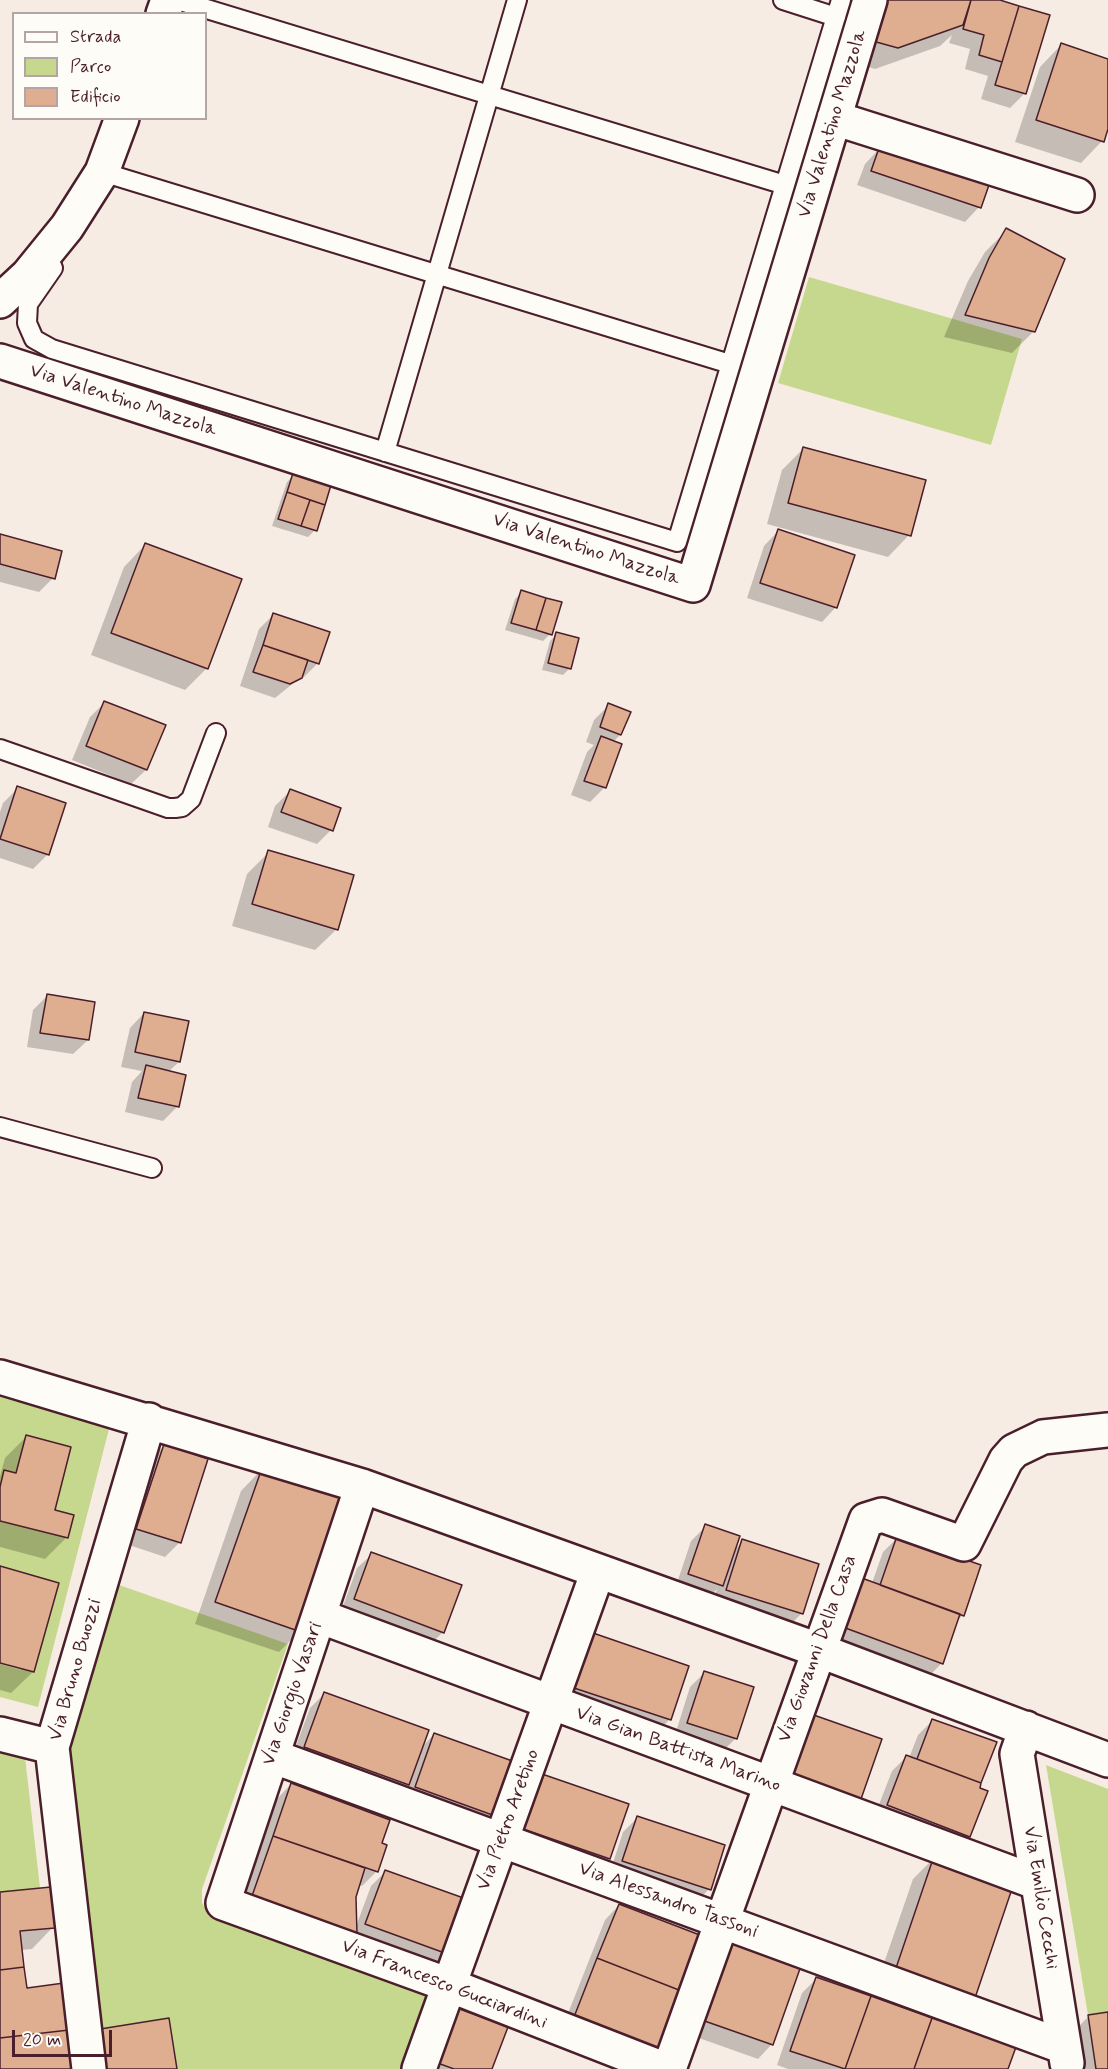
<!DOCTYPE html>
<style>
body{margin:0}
#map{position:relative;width:1108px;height:2069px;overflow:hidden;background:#f7ece3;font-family:Mynerve,sans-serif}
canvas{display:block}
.legend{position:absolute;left:12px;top:12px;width:195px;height:108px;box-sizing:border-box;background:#fdfcf7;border:2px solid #b5a4a5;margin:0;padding:8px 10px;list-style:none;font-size:18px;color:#4a1f2b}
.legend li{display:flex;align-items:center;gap:12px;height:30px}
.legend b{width:30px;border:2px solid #b5a4a5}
.scale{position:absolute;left:12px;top:2030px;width:100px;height:27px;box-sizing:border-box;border:3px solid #4a1f2b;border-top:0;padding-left:8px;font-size:18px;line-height:21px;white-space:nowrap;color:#4a1f2b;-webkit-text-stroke:4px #fdfcf7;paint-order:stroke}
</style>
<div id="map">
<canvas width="1108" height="2069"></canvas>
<ul class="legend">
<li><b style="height:8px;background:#fdfcf7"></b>Strada</li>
<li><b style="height:16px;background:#c6d88d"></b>Parco</li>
<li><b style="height:16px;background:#dfae91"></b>Edificio</li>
</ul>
<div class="scale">20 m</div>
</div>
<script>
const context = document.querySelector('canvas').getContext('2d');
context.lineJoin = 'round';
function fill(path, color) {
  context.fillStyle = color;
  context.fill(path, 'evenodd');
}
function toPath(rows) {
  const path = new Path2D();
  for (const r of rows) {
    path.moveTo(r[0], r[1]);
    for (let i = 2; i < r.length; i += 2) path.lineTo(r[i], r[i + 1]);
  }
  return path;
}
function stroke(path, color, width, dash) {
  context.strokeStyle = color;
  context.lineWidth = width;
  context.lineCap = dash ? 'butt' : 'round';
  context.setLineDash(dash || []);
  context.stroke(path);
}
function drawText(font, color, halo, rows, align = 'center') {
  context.font = font + ' Mynerve,sans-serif';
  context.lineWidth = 5;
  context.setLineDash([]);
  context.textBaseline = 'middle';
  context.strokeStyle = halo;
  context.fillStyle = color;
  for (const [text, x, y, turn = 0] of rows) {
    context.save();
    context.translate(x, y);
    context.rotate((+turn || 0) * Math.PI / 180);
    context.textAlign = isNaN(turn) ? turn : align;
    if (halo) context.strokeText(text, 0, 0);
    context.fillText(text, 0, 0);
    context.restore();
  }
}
fill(toPath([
 [809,277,1022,339,991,445,778,383],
 [0,1394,110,1425,38,1707,0,1697],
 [119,1585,288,1644,202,1889,202,1903,210,1914,427,1992,401,2069,97,2069,65,1766],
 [0,1753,25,1757,40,1888,0,1892],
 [1046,1765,1108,1789,1108,2012,1088,2015]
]), '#c6d88d');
fill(toPath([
 [867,0,996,0,1048,16,1024,94,1010,108,981,99,988,76,965,69,970,49,949,43,952,35,940,46,875,69,849,61],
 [1061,45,1108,60,1108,124,1102,141,1081,163,1015,142,1040,67],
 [879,149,979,207,965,222,857,185,865,164],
 [1007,230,1034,331,1012,353,944,337,968,281,985,252],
 [803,449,909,535,888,557,767,524,782,470],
 [294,475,329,486,315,530,308,537,272,526,287,482],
 [778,531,836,607,822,622,747,598,764,546],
 [0,536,53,578,39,592,0,582],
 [145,545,207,668,185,690,91,655,124,567],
 [522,592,550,634,543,641,505,630,515,599],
 [274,614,318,663,303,678,301,677,275,698,240,686,259,629],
 [557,634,570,668,563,675,542,670,550,641],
 [105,702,164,726,146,770,131,784,72,760,90,717],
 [609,705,620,735,613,742,620,745,604,788,590,802,571,795,587,752,594,745,586,742,594,720],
 [18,788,48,854,33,869,0,858,0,812,3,803],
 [290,791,331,830,317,844,268,827,275,806],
 [269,852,337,929,315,950,232,926,247,874],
 [47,996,88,1040,73,1054,27,1047,33,1010],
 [144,1013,179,1062,168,1072,178,1106,163,1121,125,1112,132,1082,142,1071,121,1067,130,1028],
 [26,1437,54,1511,66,1538,45,1559,0,1547,0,1476,5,1458],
 [164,1446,180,1542,165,1557,123,1543,149,1461],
 [262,1469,300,1631,279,1652,195,1624,241,1491],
 [706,1526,734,1550,743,1541,817,1565,801,1614,787,1628,712,1604,717,1589,707,1600,675,1589,691,1541],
 [898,1537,963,1615,956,1622,942,1663,927,1678,827,1640,872,1583,883,1552],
 [372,1554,443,1632,428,1647,340,1614,357,1568],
 [0,1568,33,1672,11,1693,0,1690,0,1664,21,1670,21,1667,0,1661],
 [593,1635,670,1719,655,1734,560,1702],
 [704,1673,736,1738,721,1753,674,1738,690,1687],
 [325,1693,422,1747,434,1734,497,1816,482,1831,401,1801,407,1786,394,1799,290,1762,310,1708],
 [933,1720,995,1743,978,1789,968,1836,954,1851,873,1820,892,1771,906,1757,909,1758,918,1735],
 [291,1784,380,1844,377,1871,362,1886,358,1885,354,1897,355,1929,371,1886,385,1872,470,1902,437,1970,239,1911,277,1799],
 [528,1790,609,1858,594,1872,510,1843],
 [637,1818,709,1889,695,1904,609,1875,623,1832],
 [935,1857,1012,1884,874,1992,913,1879],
 [0,1894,53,1927,32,1949,21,1950,0,2069],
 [619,1905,703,1938,561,2031,605,1920],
 [710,1952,772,2044,758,2059,682,2032],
 [816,1979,1006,2069,788,2069,777,2065,802,1993],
 [453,2007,490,2069,420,2069],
 [1108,2014,1108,2069,1080,2069,1074,2031,1088,2017]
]), '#0003');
const building = toPath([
 [881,0,971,0,963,25,898,48,869,40,881,0],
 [971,0,1000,0,1019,6,1002,62,979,55,984,35,963,29,971,0],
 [1019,6,1050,15,1026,94,995,85,1019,6],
 [1061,43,1108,59,1108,129,1104,142,1036,120,1061,43],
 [879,148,989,185,981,208,871,171,879,148],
 [1006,228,1065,259,1035,332,965,315,989,258,1006,228],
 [803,447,926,480,911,536,788,503,803,447],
 [293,473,331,485,325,505,287,492,293,473],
 [287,492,310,500,301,526,278,519,287,492],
 [310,500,325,505,317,531,301,526,310,500],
 [778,529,855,555,837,608,760,583,778,529],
 [0,534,62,551,55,579,0,564,0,534],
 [145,543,242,579,208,669,111,633,145,543],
 [521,590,546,598,536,630,511,623,521,590],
 [546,598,562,602,552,635,536,630,546,598],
 [273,613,330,632,319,664,263,645,273,613],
 [556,632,579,638,571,669,548,663,556,632],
 [263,645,308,660,302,678,290,684,253,672,263,645],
 [104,701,166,725,147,770,86,746,104,701],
 [608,703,631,712,621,735,600,727,608,703],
 [601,736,622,744,606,788,584,781,601,736],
 [17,786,66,803,49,855,0,839,17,786],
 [290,789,341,808,333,831,281,812,290,789],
 [268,850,354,875,338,930,252,904,268,850],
 [47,994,95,1002,89,1040,40,1033,47,994],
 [144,1012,189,1021,180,1062,135,1052,144,1012],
 [146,1065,186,1075,179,1107,138,1098,146,1065],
 [26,1435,71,1447,55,1510,74,1515,68,1538,0,1521,0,1487,4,1470,16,1473,26,1435],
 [164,1444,208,1459,181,1543,136,1529,164,1444],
 [262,1468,348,1497,301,1632,215,1602,262,1468],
 [705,1524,740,1536,723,1586,688,1574,705,1524],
 [897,1536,981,1565,964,1616,880,1585,897,1536],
 [742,1539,819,1564,803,1614,726,1590,742,1539],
 [371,1552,462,1585,444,1633,354,1599,371,1552],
 [0,1566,59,1583,34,1672,0,1663,0,1566],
 [859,1577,960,1614,943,1664,840,1626,859,1577],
 [593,1633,689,1666,671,1720,574,1688,593,1633],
 [704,1671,754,1687,737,1739,687,1723,704,1671],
 [324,1692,429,1730,409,1785,304,1747,324,1692],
 [808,1713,882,1739,861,1799,787,1773,808,1713],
 [932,1719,997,1742,981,1783,917,1759,932,1719],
 [434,1733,518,1763,498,1817,415,1787,434,1733],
 [906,1755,981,1783,980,1788,988,1791,970,1837,887,1805,906,1755],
 [542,1774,629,1804,610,1859,523,1829,542,1774],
 [291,1783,390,1820,382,1843,387,1845,378,1872,273,1836,291,1783],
 [637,1816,725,1845,711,1890,622,1861,637,1816],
 [273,1836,365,1868,356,1897,357,1935,252,1896,273,1836],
 [934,1856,1014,1883,975,1998,895,1971,934,1856],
 [385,1870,472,1901,453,1956,365,1924,385,1870],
 [51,1887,55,1928,20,1931,24,1967,0,1970,0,1892,51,1887],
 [619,1904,705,1937,684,1992,597,1958,619,1904],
 [724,1936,802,1963,773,2045,696,2018,724,1936],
 [597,1958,684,1992,661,2051,574,2017,597,1958],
 [24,1967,27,1988,64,1983,69,2030,0,2038,0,1970,24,1967],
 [816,1977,871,1996,845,2069,790,2051,816,1977],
 [871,1996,932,2018,914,2069,845,2069,871,1996],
 [452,2006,508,2027,492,2069,454,2069,432,2061,452,2006],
 [1108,2012,1108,2069,1096,2069,1088,2015,1108,2012],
 [169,2018,177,2069,100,2069,94,2030,169,2018],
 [932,2018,1016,2047,1008,2069,914,2069,932,2018],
 [69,2030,75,2069,0,2069,0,2038,69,2030]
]);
fill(building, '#dfae91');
stroke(building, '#4a1f2b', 1.5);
const service = toPath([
 [177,0,785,185],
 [783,0,836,17],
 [102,172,730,364],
 [53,268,28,304,27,323,34,339,52,349,677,542,841,0],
 [385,452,517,0],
 [0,749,168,808,175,808,182,807,191,799,216,733],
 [0,1127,152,1168]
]);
const minor = toPath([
 [163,14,168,0],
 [834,118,1077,195],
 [0,301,28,275,67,227,102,172,122,118],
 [0,361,693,585,870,0],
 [0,1377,362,1486,818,1650,1108,1760],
 [362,1486,223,1903,449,1985,664,2069],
 [319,1616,1038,1883],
 [1026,1728,1017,1754,1067,2063],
 [0,1734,52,1747],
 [272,1756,1064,2047],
 [89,2069,52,1747,149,1420],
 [419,2069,598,1571],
 [669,2069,866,1520,882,1515,964,1544,1006,1460,1014,1451,1043,1437,1108,1430]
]);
stroke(service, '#4a1f2b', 22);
stroke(minor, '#4a1f2b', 38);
stroke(service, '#fdfcf7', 18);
stroke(minor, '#fdfcf7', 33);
drawText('20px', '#4a1f2b', '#fdfcf7', [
 ["Via Valentino Mazzola",833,124,-73],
 ["Via Valentino Mazzola",123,401,18],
 ["Via Valentino Mazzola",586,550,18],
 ["Via Giovanni Della Casa",818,1649,-70],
 ["Via Bruno Buozzi",76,1670,-74],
 ["Via Giorgio Vasari",293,1694,-71],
 ["Via Gian Battista Marino",678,1750,20],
 ["Via Pietro Aretino",509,1820,-70],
 ["Via Emilio Cecchi",1040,1898,81],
 ["Via Alessandro Tassoni",668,1901,20],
 ["Via Francesco Gucciardini",444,1985,21]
]);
</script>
